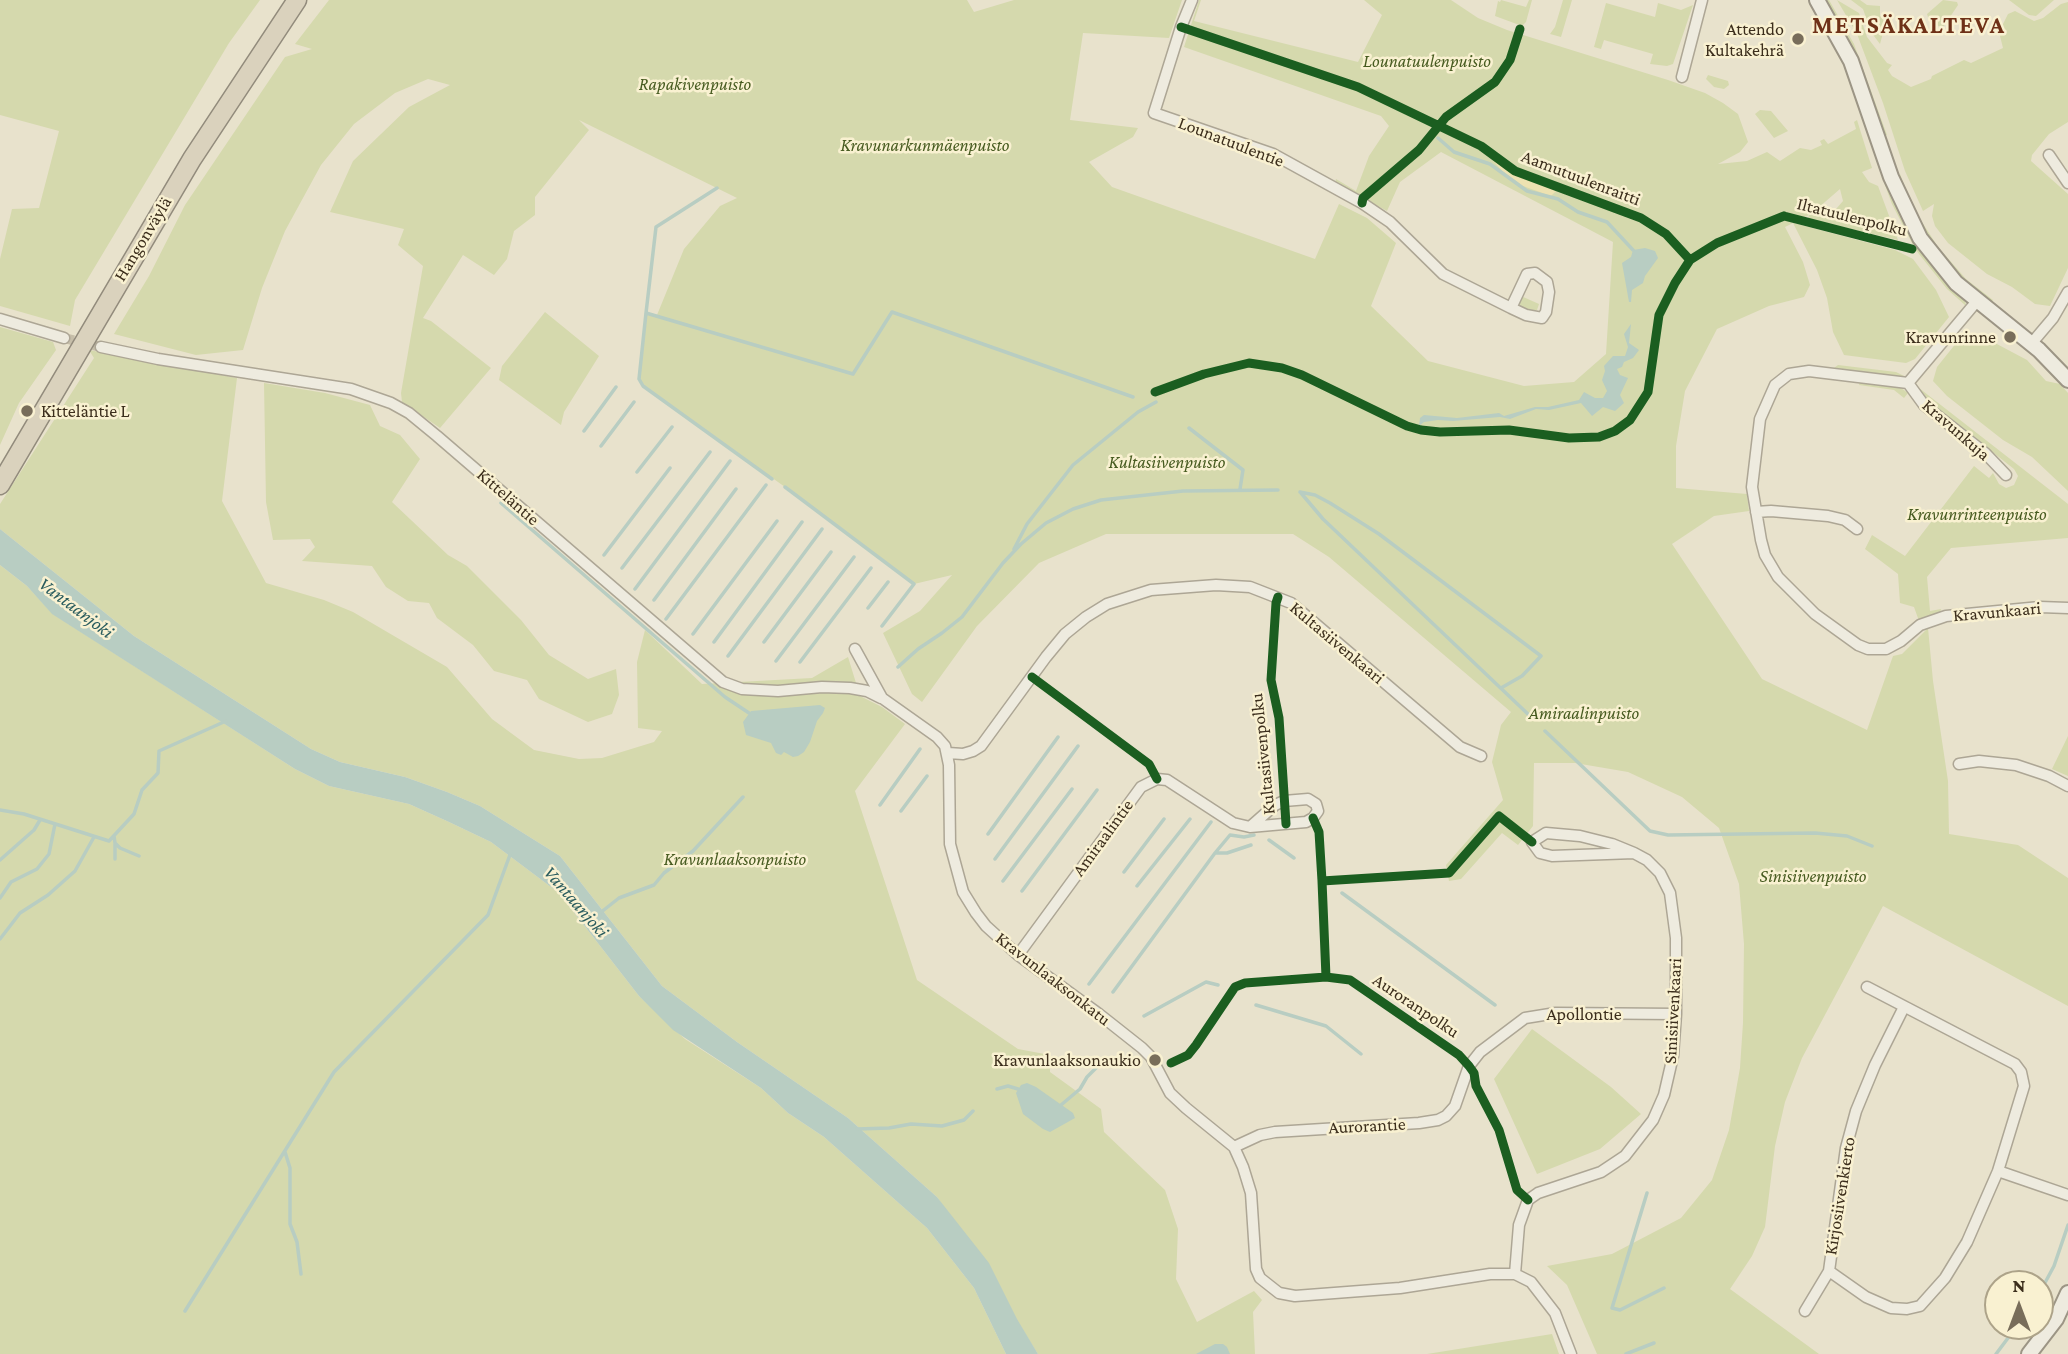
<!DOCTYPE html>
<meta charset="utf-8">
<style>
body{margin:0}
#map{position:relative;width:2068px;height:1354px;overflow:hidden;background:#e8e2cc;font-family:"Crimson Pro",serif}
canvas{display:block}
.north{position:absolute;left:1984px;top:1270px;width:70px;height:70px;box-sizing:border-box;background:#f9f1d1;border:2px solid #ada389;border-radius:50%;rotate:0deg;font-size:19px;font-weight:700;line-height:28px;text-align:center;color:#3c2e1c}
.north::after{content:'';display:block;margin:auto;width:24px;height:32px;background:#786d5a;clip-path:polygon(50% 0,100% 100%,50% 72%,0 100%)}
</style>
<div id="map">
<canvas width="2068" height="1354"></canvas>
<div class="north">N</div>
</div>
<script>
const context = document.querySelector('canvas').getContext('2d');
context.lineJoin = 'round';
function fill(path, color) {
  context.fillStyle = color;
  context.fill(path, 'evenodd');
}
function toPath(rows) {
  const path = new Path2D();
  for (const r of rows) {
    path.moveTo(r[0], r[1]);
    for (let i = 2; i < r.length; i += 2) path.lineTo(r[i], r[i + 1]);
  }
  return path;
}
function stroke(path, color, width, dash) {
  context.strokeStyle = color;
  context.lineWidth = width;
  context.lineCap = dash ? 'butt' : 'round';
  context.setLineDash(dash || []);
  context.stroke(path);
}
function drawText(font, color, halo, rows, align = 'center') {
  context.font = font + ' "Crimson Pro",serif';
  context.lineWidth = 5;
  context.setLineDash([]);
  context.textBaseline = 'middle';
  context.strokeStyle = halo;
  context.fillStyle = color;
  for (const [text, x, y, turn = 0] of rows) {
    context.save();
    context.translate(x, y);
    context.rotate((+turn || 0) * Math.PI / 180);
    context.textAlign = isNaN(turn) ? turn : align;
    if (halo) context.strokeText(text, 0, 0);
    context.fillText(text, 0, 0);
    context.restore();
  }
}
fill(toPath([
 [0,0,260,0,229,43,75,300,70,326,0,306,0,259,12,209,39,208,59,131,0,115],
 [329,0,967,0,974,12,1014,0,1182,0,1169,38,1083,33,1070,120,1138,128,1133,137,1089,162,1112,187,1315,259,1339,204,1367,218,1396,243,1371,306,1428,361,1524,386,1574,382,1606,354,1613,242,1441,152,1400,182,1387,211,1335,183,1336,179,1356,191,1369,156,1389,126,1381,116,1184,47,1199,0,1201,0,1194,21,1358,62,1382,15,1364,0,1451,0,1478,18,1507,30,1668,80,1705,93,1723,103,1738,114,1748,142,1740,152,1718,164,1747,161,1767,152,1780,161,1800,148,1811,150,1822,145,1820,141,1824,139,1828,144,1856,129,1854,122,1857,120,1872,168,1862,172,1869,182,1878,186,1898,240,1808,219,1809,215,1794,223,1895,250,1913,259,1936,290,1949,317,1915,359,1906,363,1844,355,1833,332,1827,298,1817,270,1793,223,1785,227,1803,262,1810,285,1804,297,1769,306,1717,329,1685,391,1676,446,1676,488,1747,494,1749,511,1714,516,1672,544,1762,679,1867,730,1893,656,1902,654,1928,628,1933,681,1948,781,1949,834,2018,845,2068,878,2068,1006,1883,906,1802,1058,1785,1102,1775,1146,1765,1227,1752,1256,1730,1289,1819,1354,1597,1354,1567,1285,1547,1266,1612,1254,1681,1218,1712,1180,1729,1130,1740,1068,1743,1023,1744,944,1739,884,1719,828,1682,797,1628,772,1575,763,1534,763,1533,826,1518,845,1502,833,1461,879,1449,881,1446,865,1503,800,1492,762,1501,725,1511,712,1329,557,1293,534,1106,534,1039,563,977,626,922,702,912,694,883,633,920,611,952,575,914,584,785,487,643,386,639,379,646,313,657,315,684,249,720,206,737,198,579,120,589,130,535,197,535,215,514,231,507,259,494,275,463,255,423,318,431,321,491,368,440,428,402,402,401,393,423,266,398,245,404,229,330,212,353,161,409,107,450,85,428,79,395,93,354,124,321,165,285,231,262,288,243,350,196,355,114,334,149,276,185,205,285,57,312,49,295,44],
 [1840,189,1843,201,1836,209,1818,208],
 [1501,0,1526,7,1529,0,1532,0,1526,22,1522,26,1495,16,1498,1,1500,2],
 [1563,0,1572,0,1561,37,1550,34,1555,27],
 [1824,0,1829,0,1854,44,1887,135,1884,136,1857,60],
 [1837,0,1859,13,1867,37,1887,63,1892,65,1888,70,1892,76,1911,87,1931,79,1932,76,1964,60,1971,63,2003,48,1999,32,2008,14,2015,11,2034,21,2043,18,2061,4,2068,2,2068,122,2049,134,2032,155,2031,161,2068,194,2068,268,2050,306,2035,304,2012,287,1987,274,1948,243,1935,226,1932,216,1934,204,1923,211,1905,171,1883,103,1857,34],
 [1851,0,1860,0,1867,5,1880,6,1880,16,1889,26,1883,33,1880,44,1871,32,1863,9],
 [1943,0,1957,2,1958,5,1942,29,1928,17,1927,14],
 [2009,0,2054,0,2036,16,2029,15],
 [1606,3,1655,17,1658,3,1681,10,1693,5,1673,64,1667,66,1650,64,1653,54,1604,40,1601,49,1594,47],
 [1708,75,1728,81,1729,85,1724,89,1714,87,1706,79],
 [1760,110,1771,111,1788,131,1774,138,1755,114],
 [1900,174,1913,208,1938,247,1966,279,1993,300,1990,304,1958,275,1927,237,1897,175],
 [1885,179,1902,219,1919,248,1943,279,1965,300,1966,306,1947,289,1915,249,1892,204,1883,180],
 [1521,296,1539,304,1537,310,1532,312,1519,306,1518,302],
 [545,312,599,356,564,412,561,425,499,380,502,366],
 [0,327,53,342,56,350,19,403,0,445],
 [1978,334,2027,360,2046,381,2060,384,2068,393,2068,491,2032,457,2003,440,1947,396,1933,381,1937,367,1961,337],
 [89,350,237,378,222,501,266,583,324,600,353,612,447,667,492,719,534,750,579,759,602,758,654,742,662,731,638,728,637,662,645,630,702,684,812,678,848,657,860,696,882,707,905,724,855,791,917,980,1018,1049,1050,1055,1050,1072,1101,1109,1104,1132,1165,1190,1178,1229,1176,1279,1197,1322,1254,1291,1262,1300,1253,1312,1255,1354,1038,1354,937,1197,848,1118,737,1042,662,986,560,856,480,806,447,792,405,777,340,762,311,749,134,636,0,529,0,504,94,358],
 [1838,365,1896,372,1904,376,1893,377,1834,368],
 [1860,382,1901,388,1908,393,1904,398,1894,390,1859,385],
 [264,383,325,393,370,405,380,426,400,435,420,459,392,502,448,555,467,566,521,620,549,655,588,679,616,669,619,695,612,714,588,722,539,699,527,680,494,671,473,645,437,618,429,603,408,601,386,587,372,566,302,561,315,547,310,539,273,540,266,502],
 [1919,388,2068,504,2068,538,1951,548,1927,577,1930,611,1941,609,1940,614,1919,621,1914,607,1900,603,1898,574,1865,549,1872,535,1905,556,1974,466,1989,478,1993,473,1999,484,2006,488,2014,485,2018,476,2014,469,1929,402],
 [0,565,27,586,53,614,295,769,329,786,409,804,449,822,491,842,559,893,639,996,685,1039,761,1088,788,1113,824,1137,927,1228,974,1288,1006,1354,0,1354],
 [2068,736,2068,776,2052,769],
 [1532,1029,1611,1087,1641,1114,1600,1149,1537,1174,1494,1079],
 [1552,1334,1559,1354,1427,1354]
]), '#d5d9ad');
fill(toPath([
 [1490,157,1514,174,1556,191,1551,196,1523,186,1502,171]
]), '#ede2b1');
fill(toPath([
 [1645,248,1655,251,1658,258,1645,276,1643,283,1632,290,1631,302,1629,302,1622,263,1631,257,1633,250],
 [1631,324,1629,343,1639,350,1633,358,1624,362,1622,367,1617,369,1620,375,1628,378,1620,395,1624,403,1615,411,1603,407,1592,416,1581,403,1549,410,1536,409,1510,419,1500,417,1453,421,1438,420,1424,422,1419,426,1420,418,1424,415,1457,418,1499,413,1504,416,1535,407,1548,407,1579,400,1584,392,1595,398,1603,398,1607,391,1602,380,1605,371,1604,366,1613,356,1625,356,1628,347,1624,334],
 [0,529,134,636,311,749,340,762,405,777,447,792,480,806,560,856,662,986,737,1042,848,1118,937,1197,989,1263,1017,1319,1038,1354,1006,1354,974,1288,927,1228,824,1137,788,1113,761,1088,673,1030,639,996,559,893,491,842,449,822,409,804,329,786,295,769,52,614,27,586,0,565],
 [820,705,825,708,823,713,817,721,810,742,804,752,798,756,793,757,784,752,781,755,776,753,771,743,746,735,743,722,751,711],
 [1027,1083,1036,1087,1073,1113,1075,1118,1050,1132,1043,1129,1023,1114,1016,1093,1021,1085],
 [1215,1344,1223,1344,1227,1347,1230,1354,1196,1354]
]), '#b8cdc2');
stroke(toPath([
 [1438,138,1454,152,1490,164,1527,191,1558,199,1578,212,1607,222,1633,250],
 [717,188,656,227,646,313,853,374,892,312,1133,397],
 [646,313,639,379,643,386,772,479],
 [1189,428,1243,470,1240,489],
 [584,431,616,387],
 [601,446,634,402],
 [637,472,672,427],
 [785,487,914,584,882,626],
 [1300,492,1315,495,1330,503,1379,534,1541,656,1522,676,1501,688],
 [1301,493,1323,519,1530,716],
 [501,503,725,697,749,713],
 [1014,549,1027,524,1073,465,1138,412,1156,402],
 [604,555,670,468],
 [622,568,710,452],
 [635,589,730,461],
 [654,600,736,489],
 [868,608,888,582],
 [666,619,766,485],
 [693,634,777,521],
 [714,642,802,522],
 [764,642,831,552],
 [728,656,822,529],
 [776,661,854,557],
 [800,662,871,568],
 [898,667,918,649,942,633,962,617,1003,563,1021,544,1046,523,1073,509,1101,500,1183,491,1278,490],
 [1545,731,1650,831,1668,835,1815,833,1847,836,1872,846],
 [880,805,920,749],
 [0,810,24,814,109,841,134,814,142,790,158,773,159,751,226,721],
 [901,811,927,776],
 [988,834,1058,737],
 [114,836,115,843,120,848,139,856],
 [1269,840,1294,858],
 [115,844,115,859],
 [1215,853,1230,835,1244,837,1254,835],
 [995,859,1078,746],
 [0,860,34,830,40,820],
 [1124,872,1164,819],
 [1003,881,1072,789],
 [1137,886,1190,819],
 [1022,891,1097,790],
 [1342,893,1495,1005],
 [0,898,11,882,37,869,49,854,55,824],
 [600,913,619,898,654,885,664,873,693,851,743,797],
 [0,939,20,913,48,895,75,871,94,837],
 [1089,984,1211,822],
 [1113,992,1215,853,1227,853,1251,845],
 [1256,1005,1326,1026,1361,1054],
 [1144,1016,1206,982,1218,985],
 [997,1089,1008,1086,1018,1089],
 [1061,1105,1080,1089,1087,1077,1103,1061],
 [857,1129,889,1128,911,1124,942,1126,964,1120,973,1111],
 [285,1152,290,1168,290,1224,297,1242,301,1274],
 [1647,1193,1612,1308,1620,1310,1664,1288],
 [2040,1292,2054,1266,2068,1225],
 [185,1311,334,1072,488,915,511,852],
 [1626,1354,1654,1343],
 [1996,1354,2017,1326]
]), '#b8cdc2', 3.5);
stroke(toPath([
 [64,338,101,347]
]), '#c6bea9', 10, [10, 5]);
const street = toPath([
 [1192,0,1181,27,1154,113,1273,154,1362,203,1390,222,1443,274,1511,308,1526,315,1542,318,1546,312,1549,292,1547,282,1535,273,1527,274,1511,308],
 [1682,77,1702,0],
 [2049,155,2068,183],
 [0,319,64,338],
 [2031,344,2053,318,2068,292],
 [101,347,158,359,351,389,391,403,409,413,437,436,723,682,742,689,778,691,822,687,850,688,867,691,881,698],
 [1908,383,1809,371,1789,374,1775,385,1760,419,1752,487,1761,540,1765,555,1778,577,1815,614,1858,645,1868,649,1886,649,1901,641,1920,625,1946,616,2040,607,2068,608],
 [1908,383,1924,405,1985,453,2006,475],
 [1908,383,1977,301],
 [1756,512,1771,511,1828,516,1845,520,1857,529],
 [855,649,882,698,937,737,945,746,949,765,950,844,963,892,976,913,986,926,1018,955,1099,1014,1142,1048,1151,1057,1170,1093,1186,1108,1234,1147,1243,1167,1251,1193,1256,1269,1260,1278,1279,1293,1295,1296,1400,1288,1490,1274,1515,1274,1531,1282,1555,1313,1571,1354],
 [948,753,963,754,973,751,981,746,1046,657,1065,634,1086,617,1107,604,1151,590,1216,585,1250,587,1291,603,1460,747,1481,756],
 [1959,764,1979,761,2016,765,2049,776,2068,786],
 [1018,955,1141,787,1157,779,1167,780,1233,823,1250,827,1306,822,1313,818,1318,811,1316,804,1308,799,1284,801,1275,805,1250,827],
 [1234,1147,1260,1135,1275,1132,1419,1123,1438,1120,1446,1116,1455,1106,1469,1066,1480,1052,1525,1018,1556,1013,1676,1014],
 [1998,1171,2068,1195],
 [1829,1271,1866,1297,1891,1308,1907,1309,1920,1306,1945,1278,1967,1242,1998,1171,2024,1086,2021,1072,2015,1064,1867,987],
 [1515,1274,1519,1225,1528,1200,1538,1193,1601,1172,1625,1156,1653,1120,1664,1095,1673,1056,1676,1014,1676,938,1670,893,1660,873,1647,860,1634,853,1552,856,1540,853,1532,842,1546,833,1580,836,1612,844,1634,853],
 [1805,1311,1829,1271,1846,1148,1856,1111,1875,1065,1904,1007]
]);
const secondary = toPath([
 [1817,0,1851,61,1891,177,1920,238,1956,283,2039,350,2068,380],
 [2029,1354,2056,1319,2068,1293]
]);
const highway = toPath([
 [0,485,192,159,297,0]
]);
stroke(street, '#ada695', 13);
stroke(secondary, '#9c9585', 18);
stroke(highway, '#928b7c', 21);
stroke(street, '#eeebdf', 10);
stroke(secondary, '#eeebdf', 14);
stroke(highway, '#dad2bd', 18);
stroke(toPath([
 [1181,27,1358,87,1481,146,1515,171,1641,218,1666,234,1690,260],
 [1362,203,1363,198,1419,150,1446,117,1495,82,1510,60,1520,29],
 [1784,216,1912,249],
 [1155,392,1204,374,1249,363,1282,368,1302,375,1407,426,1421,430,1440,432,1509,430,1569,438,1599,437,1615,431,1630,420,1648,392,1659,315,1675,283,1690,260,1717,243,1784,216],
 [1278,597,1276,603,1271,680,1279,718,1286,824],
 [1032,677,1149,764,1157,779],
 [1313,818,1319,832,1322,881,1449,873,1499,816,1532,842],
 [1322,881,1326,977],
 [1171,1063,1188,1055,1196,1045,1235,987,1245,983,1326,977,1350,980,1459,1055,1469,1066,1474,1073,1476,1086,1499,1130,1517,1190,1528,1200]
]), '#1b5e20', 9);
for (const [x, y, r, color] of [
 [1798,39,7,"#786d5a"],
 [2010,337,7,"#786d5a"],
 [27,411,7,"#786d5a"],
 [1155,1060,7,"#786d5a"]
]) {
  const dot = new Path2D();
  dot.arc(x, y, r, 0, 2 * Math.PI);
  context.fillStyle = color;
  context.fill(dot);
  stroke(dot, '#f9f1d1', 2.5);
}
drawText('18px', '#3c2e1c', '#f9f1d1', [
 ["Attendo",1784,29],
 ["Kultakehrä",1784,50],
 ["Kravunrinne",1996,337],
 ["Kitteläntie L",41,411,"left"],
 ["Kravunlaaksonaukio",1141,1060]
], 'right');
drawText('italic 18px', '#475b20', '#f9f1d1', [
 ["Lounatuulenpuisto",1427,61],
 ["Rapakivenpuisto",695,84],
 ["Kravunarkunmäenpuisto",925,145],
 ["Kultasiivenpuisto",1167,462],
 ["Kravunrinteenpuisto",1977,514],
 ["Amiraalinpuisto",1584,713],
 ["Kravunlaaksonpuisto",735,859],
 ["Sinisiivenpuisto",1813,876]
]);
drawText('18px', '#3c2e1c', '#f9f1d1', [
 ["Lounatuulentie",1231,142,21],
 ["Aamutuulenraitti",1581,178,21],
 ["Iltatuulenpolku",1852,217,14],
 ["Hangonväylä",143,239,-59],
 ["Kravunkuja",1956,430,41],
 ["Kitteläntie",508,497,41],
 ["Kravunkaari",1997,612,-5],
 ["Kultasiivenkaari",1337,643,40],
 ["Kultasiivenpolku",1263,754,-96],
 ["Amiraalintie",1103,838,-54],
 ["Kravunlaaksonkatu",1053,979,38],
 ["Auroranpolku",1416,1006,34],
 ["Sinisiivenkaari",1673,1011,-87],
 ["Apollontie",1584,1014],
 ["Aurorantie",1367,1126,-3],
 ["Kirjosiivenkierto",1840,1196,-81]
]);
drawText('italic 19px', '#2a5c5e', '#f9f1d1', [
 ["Vantaanjoki",76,608,37],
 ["Vantaanjoki",576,902,49]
]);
context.letterSpacing = '2px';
drawText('bold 24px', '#6e3017', '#f9f1d1', [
 ["METSÄKALTEVA",1909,26]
]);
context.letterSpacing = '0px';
</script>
